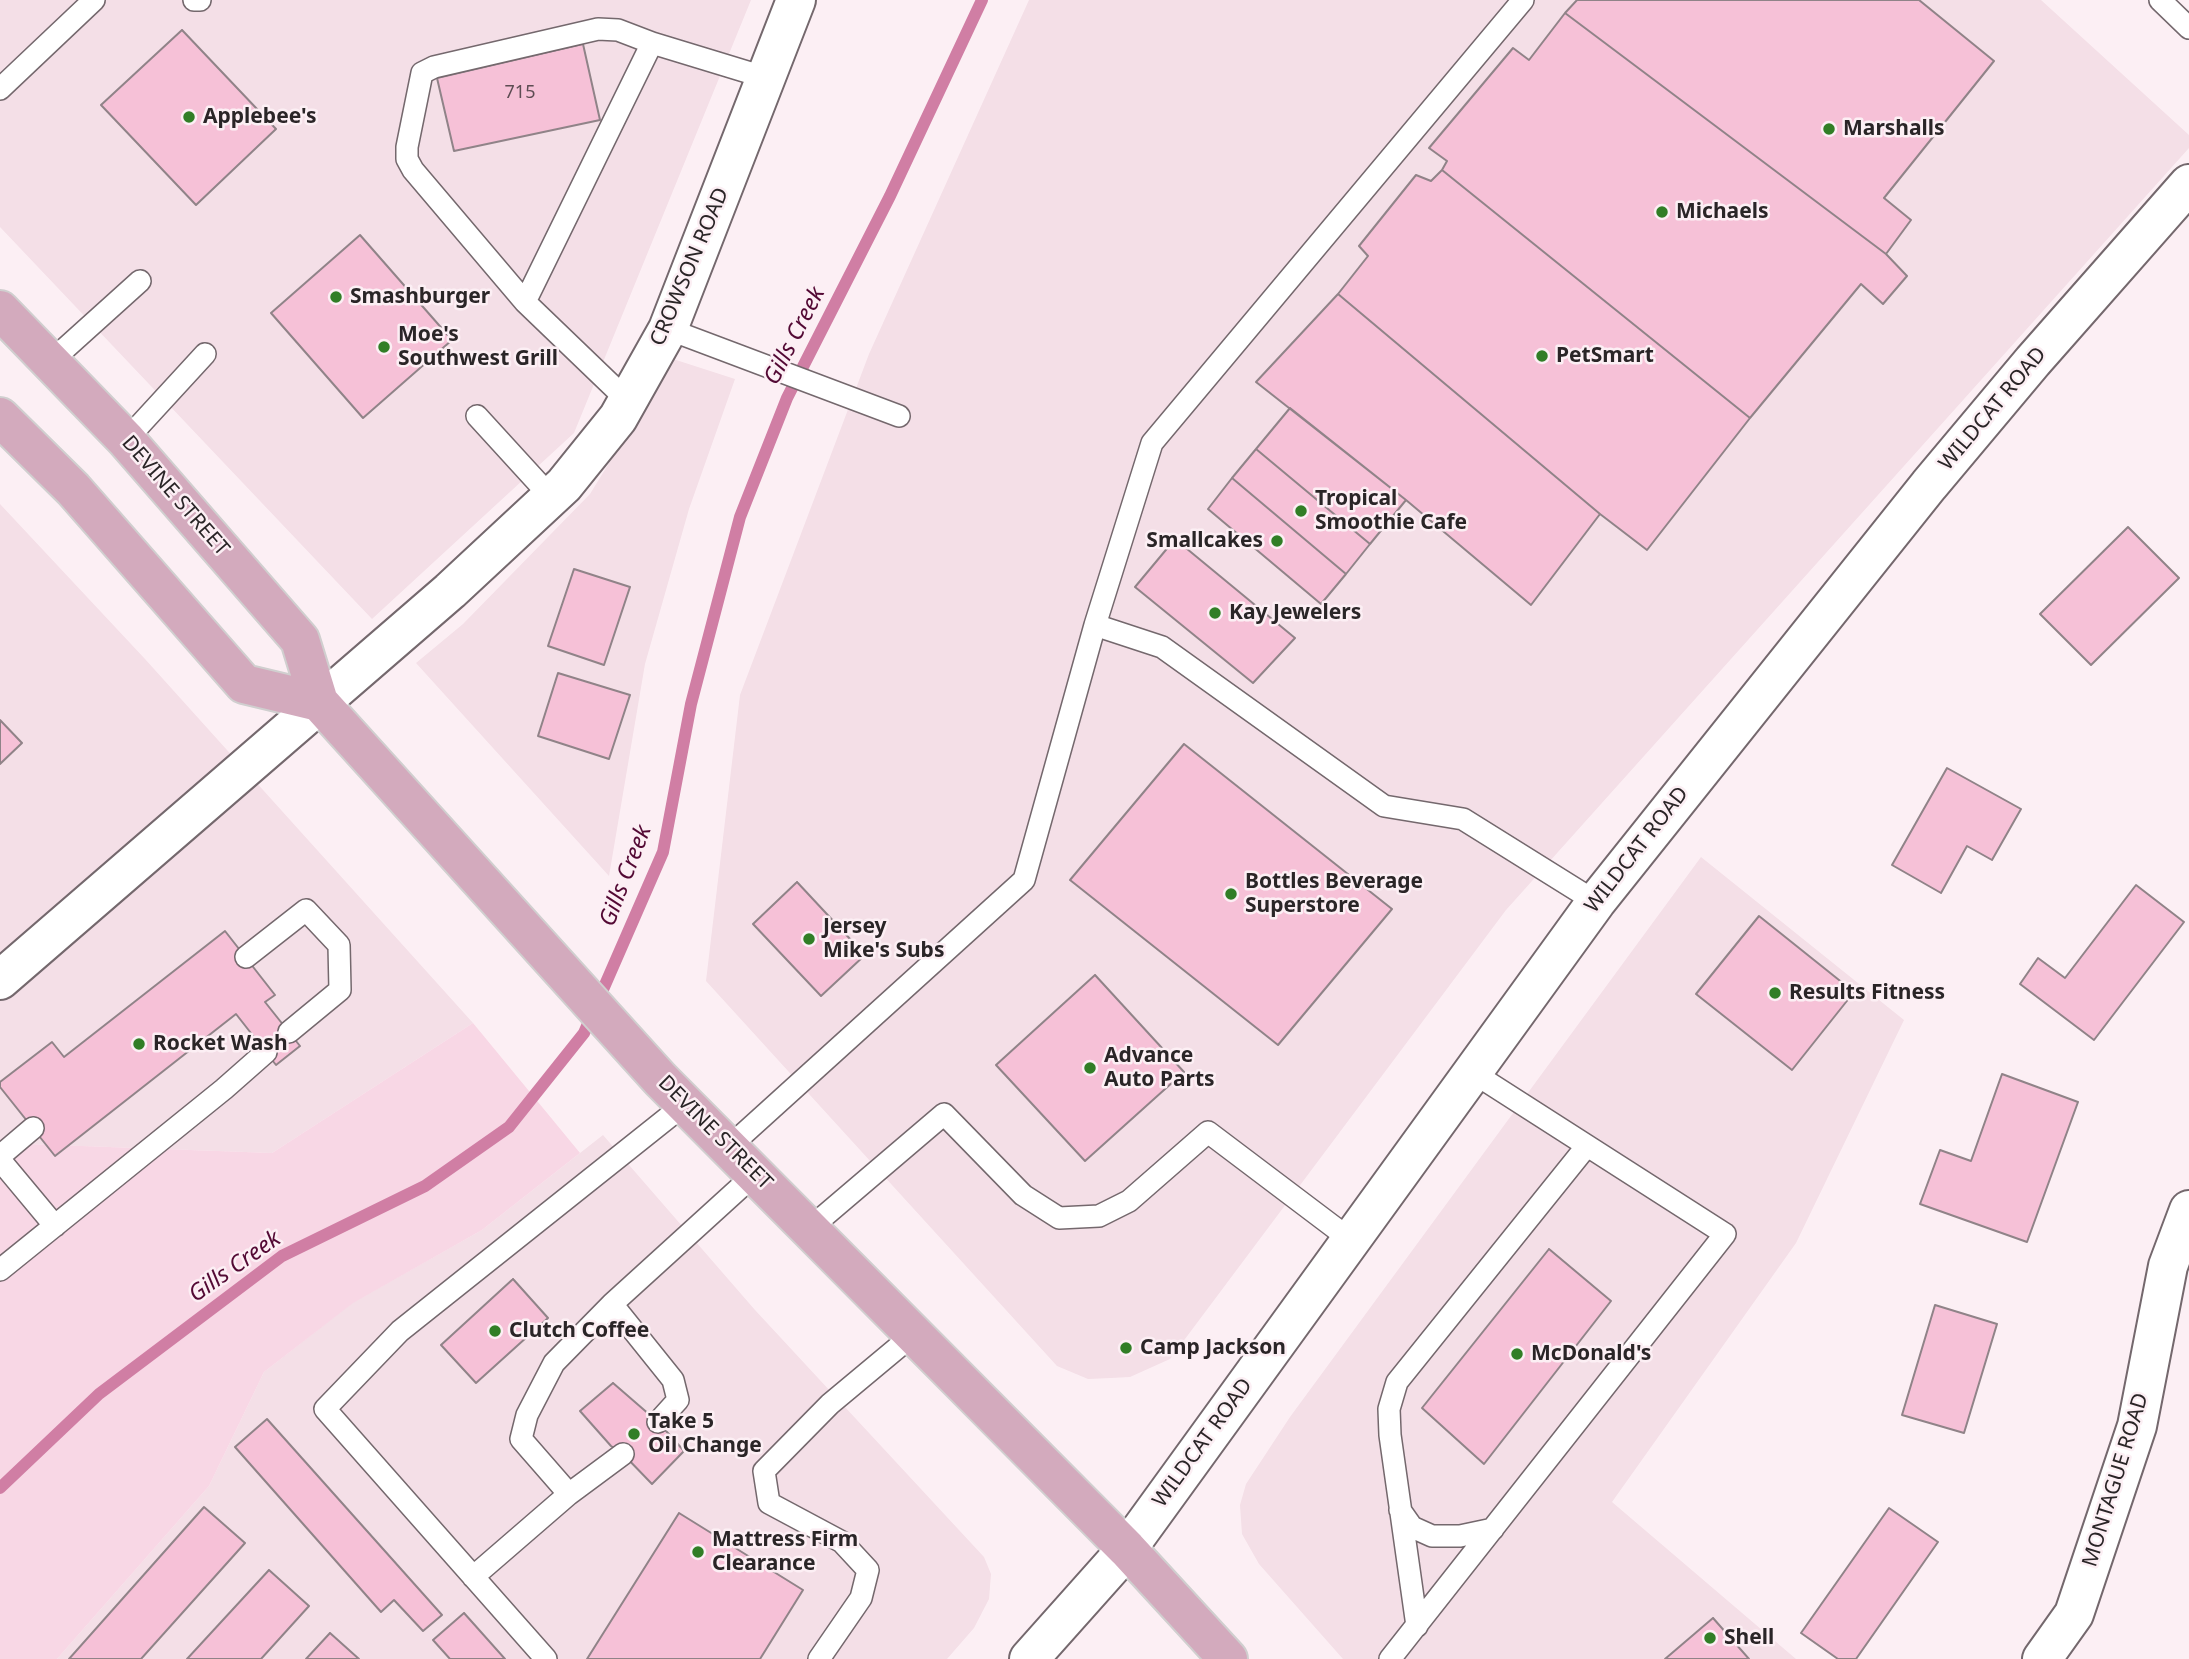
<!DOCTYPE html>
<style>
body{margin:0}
canvas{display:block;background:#fceff4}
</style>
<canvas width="2189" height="1659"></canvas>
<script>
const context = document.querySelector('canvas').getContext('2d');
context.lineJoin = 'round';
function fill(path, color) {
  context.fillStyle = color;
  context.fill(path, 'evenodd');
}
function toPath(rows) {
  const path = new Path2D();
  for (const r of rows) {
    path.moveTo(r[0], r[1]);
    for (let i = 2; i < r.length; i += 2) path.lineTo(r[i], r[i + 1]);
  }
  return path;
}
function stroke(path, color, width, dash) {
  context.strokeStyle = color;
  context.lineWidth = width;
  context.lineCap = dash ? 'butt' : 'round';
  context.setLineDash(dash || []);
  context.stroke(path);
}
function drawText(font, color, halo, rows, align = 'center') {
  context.font = font + ' "Noto Sans",sans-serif';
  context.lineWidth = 5;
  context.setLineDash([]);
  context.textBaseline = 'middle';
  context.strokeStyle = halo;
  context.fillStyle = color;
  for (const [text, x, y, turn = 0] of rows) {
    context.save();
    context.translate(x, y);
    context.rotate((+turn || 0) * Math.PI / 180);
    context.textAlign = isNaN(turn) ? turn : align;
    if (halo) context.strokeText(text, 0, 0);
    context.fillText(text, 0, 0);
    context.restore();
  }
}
fill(toPath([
 [0,0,751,0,574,433,372,619,0,227],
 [1029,0,2041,0,2189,135,2189,148,1506,910,1170,1359,1130,1377,1111,1378,1088,1379,1057,1366,706,981,740,695,869,354],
 [673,359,735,379,689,509,645,664,609,876,416,663,463,624,590,494],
 [0,504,145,659,473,1023,272,1153,0,1143],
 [1701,857,1904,1020,1796,1243,1612,1502,1796,1659,1343,1659,1259,1564,1242,1534,1240,1505,1246,1484,1290,1417],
 [603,1135,755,1310,984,1557,991,1574,989,1599,974,1628,947,1659,57,1659,209,1486,264,1372,352,1303,482,1230]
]), '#f4dfe7');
fill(toPath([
 [473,1023,580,1153,482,1230,353,1303,264,1372,209,1486,57,1659,0,1659,0,1143,272,1153]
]), '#f8d7e5');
stroke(toPath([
 [0,1488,99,1394,282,1256,425,1186,509,1127,584,1033,663,852,691,704,740,517,787,398,890,196,982,0]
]), '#d07ea4', 12);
const building = toPath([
 [1577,0,1919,0,1994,61,1884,198,1911,220,1886,254,1565,13,1577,0],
 [1565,13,1886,254,1907,276,1883,304,1861,284,1750,418,1442,170,1447,161,1429,148,1513,48,1529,60,1565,13],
 [182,30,276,129,196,205,101,105,182,30],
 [583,44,600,120,454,151,437,78,583,44],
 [1442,170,1750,418,1647,550,1600,514,1338,294,1368,256,1359,246,1416,175,1431,181,1442,170],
 [360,235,452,340,363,418,271,313,360,235],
 [1338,294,1600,514,1531,605,1406,500,1256,382,1338,294],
 [1290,408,1406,500,1370,544,1256,449,1290,408],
 [1256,449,1370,544,1346,574,1232,478,1256,449],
 [1232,478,1346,574,1321,604,1208,509,1232,478],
 [2128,527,2179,578,2091,665,2040,614,2128,527],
 [1175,539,1295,638,1253,683,1135,587,1175,539],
 [574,569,630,587,604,665,548,646,574,569],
 [558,673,630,695,609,759,538,736,558,673],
 [0,720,22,743,0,764,0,720],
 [1184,744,1392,909,1278,1045,1070,880,1184,744],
 [1947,768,2021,809,1992,860,1967,846,1941,893,1892,865,1947,768],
 [797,882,865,955,821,996,753,924,797,882],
 [2136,885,2184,922,2094,1040,2020,984,2038,958,2065,978,2136,885],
 [1759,916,1854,992,1792,1070,1696,994,1759,916],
 [225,931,275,995,265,1002,300,1046,276,1065,236,1014,55,1156,0,1087,0,1082,52,1042,64,1057,225,931],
 [1095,975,1184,1072,1085,1161,996,1065,1095,975],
 [2002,1074,2078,1102,2027,1242,1920,1204,1940,1150,1971,1161,2002,1074],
 [1549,1249,1611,1301,1484,1464,1422,1408,1549,1249],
 [513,1279,548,1318,476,1383,441,1345,513,1279],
 [1935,1305,1997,1324,1964,1433,1902,1415,1935,1305],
 [613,1383,658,1422,684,1451,652,1484,623,1454,611,1446,580,1411,613,1383],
 [267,1419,442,1615,423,1631,394,1600,381,1612,235,1447,267,1419],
 [204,1507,245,1543,141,1659,69,1659,204,1507],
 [1889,1508,1938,1542,1856,1659,1838,1659,1801,1633,1889,1508],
 [679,1513,803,1590,760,1659,587,1659,679,1513],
 [269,1570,309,1606,261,1659,187,1659,269,1570],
 [464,1613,505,1659,450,1659,433,1640,464,1613],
 [1713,1618,1749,1659,1665,1659,1713,1618],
 [330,1633,359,1659,306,1659,330,1633]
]);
fill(building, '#f6c1d7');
stroke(building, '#908388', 2);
const lane = toPath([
 [194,0,200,0],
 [2160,0,2189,28],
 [0,89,94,0],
 [525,302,413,170,407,159,407,147,422,73,434,67,598,29,618,30,652,43],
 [668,329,899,416],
 [49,363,140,281],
 [628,401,525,302,652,43,767,78],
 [477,416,551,497],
 [126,440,205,354],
 [1095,625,1162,647,1384,806,1463,819,1596,902],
 [246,957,306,910,339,945,340,990,289,1032],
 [729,1147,1024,880,1095,625,1152,443,1523,0],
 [0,1156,33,1128],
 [0,1160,55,1226],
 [809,1229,944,1114,1023,1195,1059,1218,1099,1216,1129,1201,1208,1132,1351,1240],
 [0,1270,224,1089,266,1052],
 [612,1304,673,1380,678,1400,658,1422],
 [569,1494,623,1454],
 [1400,1510,1412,1527,1432,1536,1460,1536,1493,1529],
 [473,1577,569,1494,521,1439,527,1415,554,1363,612,1304,755,1174],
 [1417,1626,1390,1435,1389,1409,1397,1382,1586,1147],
 [546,1659,325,1409,400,1331,685,1104],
 [819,1659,861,1598,868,1570,842,1542,769,1503,764,1471,830,1404,914,1334],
 [1390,1659,1725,1234,1472,1072]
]);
const street = toPath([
 [0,980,450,591,564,485,618,418,668,329,796,0],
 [2042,1659,2074,1614,2137,1426,2168,1266,2189,1210]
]);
const secondary = toPath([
 [1029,1659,1127,1549,1596,902,1929,485,2033,361,2189,184]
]);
const primary = toPath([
 [0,310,126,440,300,640,319,702,660,1079,1127,1549,1228,1659],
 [0,417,73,489,244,684,319,702]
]);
stroke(lane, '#74686d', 24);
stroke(street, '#74686d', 42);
stroke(secondary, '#74686d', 42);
stroke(primary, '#d0cfcf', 42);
stroke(lane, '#fff', 21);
stroke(street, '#fff', 38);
stroke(secondary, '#fff', 38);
stroke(primary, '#d3aabd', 38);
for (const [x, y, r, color] of [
 [189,117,7,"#317e26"],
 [1829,129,7,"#317e26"],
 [1662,212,7,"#317e26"],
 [336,297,7,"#317e26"],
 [384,347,7,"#317e26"],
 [1542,356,7,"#317e26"],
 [1301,511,7,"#317e26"],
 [1277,541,7,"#317e26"],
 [1215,613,7,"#317e26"],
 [1231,894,7,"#317e26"],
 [809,939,7,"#317e26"],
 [1775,993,7,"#317e26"],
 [139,1044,7,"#317e26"],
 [1090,1068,7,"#317e26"],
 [495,1331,7,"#317e26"],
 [1126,1348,7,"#317e26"],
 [1517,1354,7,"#317e26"],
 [634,1434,7,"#317e26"],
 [698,1552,7,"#317e26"],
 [1710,1638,7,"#317e26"]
]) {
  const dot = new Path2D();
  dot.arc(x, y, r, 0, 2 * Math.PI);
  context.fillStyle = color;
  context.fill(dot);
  stroke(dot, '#fceff4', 2.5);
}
drawText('18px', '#5d4c53', null, [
 ["715",520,93]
]);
drawText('bold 21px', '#2a2527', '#fceff4', [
 ["Applebee's",203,117],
 ["Marshalls",1843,129],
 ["Michaels",1676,212],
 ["Smashburger",350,297],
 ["Moe's",398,335],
 ["Southwest Grill",398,359],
 ["PetSmart",1556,356],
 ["Tropical",1315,499],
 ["Smoothie Cafe",1315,523],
 ["Smallcakes",1263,541,"right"],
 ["Kay Jewelers",1229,613],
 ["Bottles Beverage",1245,882],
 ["Superstore",1245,906],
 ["Jersey",823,927],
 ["Mike's Subs",823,951],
 ["Results Fitness",1789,993],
 ["Rocket Wash",153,1044],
 ["Advance",1104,1056],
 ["Auto Parts",1104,1080],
 ["Clutch Coffee",509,1331],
 ["Camp Jackson",1140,1348],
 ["McDonald's",1531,1354],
 ["Take 5",648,1422],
 ["Oil Change",648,1446],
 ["Mattress Firm",712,1540],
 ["Clearance",712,1564],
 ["Shell",1724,1638]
], 'left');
drawText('21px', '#2a2527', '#fceff4', [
 ["CROWSON ROAD",690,267,-67],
 ["WILDCAT ROAD",1993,409,-50],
 ["DEVINE STREET",175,496,49],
 ["WILDCAT ROAD",1637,850,-52],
 ["DEVINE STREET",715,1133,45],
 ["WILDCAT ROAD",1203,1443,-54],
 ["MONTAGUE ROAD",2116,1480,-73]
]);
drawText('italic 23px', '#530934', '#fceff4', [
 ["Gills Creek",795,336,-63],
 ["Gills Creek",626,876,-69],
 ["Gills Creek",235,1267,-35]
]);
</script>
